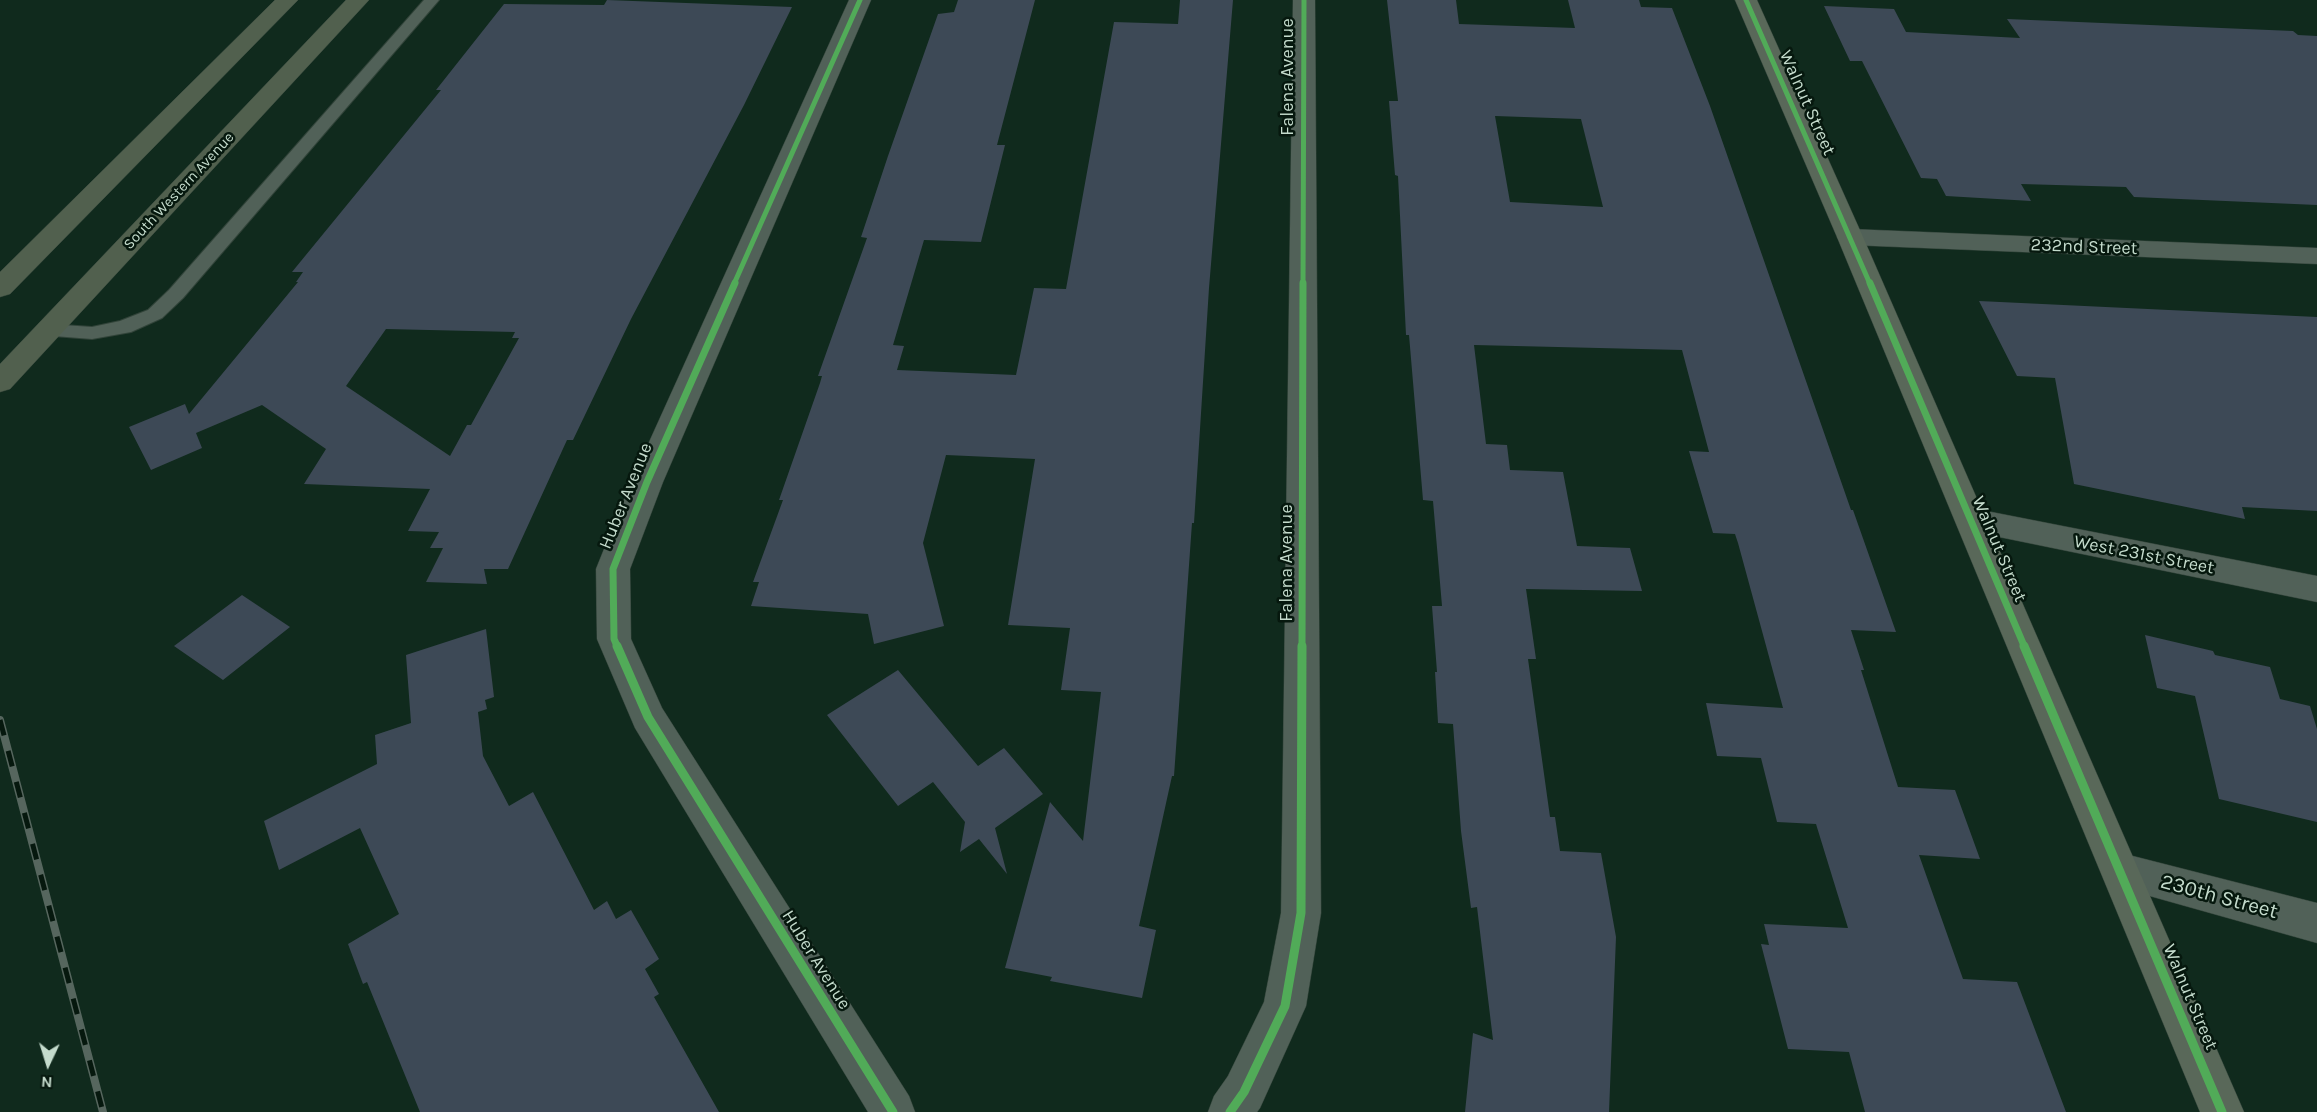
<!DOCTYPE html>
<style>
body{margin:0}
#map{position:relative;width:2317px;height:1112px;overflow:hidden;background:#102a1d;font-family:Karla,sans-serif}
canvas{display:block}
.north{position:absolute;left:18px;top:1034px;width:60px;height:60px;-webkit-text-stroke:4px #06180e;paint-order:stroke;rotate:184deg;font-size:16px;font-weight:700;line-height:24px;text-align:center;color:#c4dbcc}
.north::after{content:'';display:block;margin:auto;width:21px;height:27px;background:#c4dbcc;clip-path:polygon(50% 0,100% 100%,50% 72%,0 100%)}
</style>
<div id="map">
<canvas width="2317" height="1112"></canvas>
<div class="north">N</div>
</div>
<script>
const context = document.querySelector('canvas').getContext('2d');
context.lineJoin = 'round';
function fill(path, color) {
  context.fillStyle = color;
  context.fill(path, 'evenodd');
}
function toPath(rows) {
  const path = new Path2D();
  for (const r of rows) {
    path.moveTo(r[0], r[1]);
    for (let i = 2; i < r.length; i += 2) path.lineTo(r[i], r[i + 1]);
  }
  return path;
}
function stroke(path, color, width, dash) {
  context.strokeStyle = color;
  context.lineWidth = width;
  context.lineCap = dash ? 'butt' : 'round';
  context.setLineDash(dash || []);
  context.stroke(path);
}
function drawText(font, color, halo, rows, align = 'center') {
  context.font = font + ' Karla,sans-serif';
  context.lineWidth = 5;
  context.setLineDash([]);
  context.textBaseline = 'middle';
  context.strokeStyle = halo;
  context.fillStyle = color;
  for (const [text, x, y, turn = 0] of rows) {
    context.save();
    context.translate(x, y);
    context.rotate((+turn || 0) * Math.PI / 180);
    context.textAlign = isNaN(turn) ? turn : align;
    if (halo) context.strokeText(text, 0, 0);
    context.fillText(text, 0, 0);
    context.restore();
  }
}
fill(toPath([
 [607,0,792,7,744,105,631,319,573,440,567,440,508,569,484,569,487,584,426,582,443,548,430,548,439,532,408,531,430,489,304,484,326,449,262,405,196,433,202,448,151,470,129,427,185,404,189,414,298,282,296,282,303,272,292,272,441,90,436,90,504,4,604,5],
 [386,329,515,332,512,338,519,338,471,425,467,425,450,456,346,386],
 [958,0,1035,0,997,145,1005,145,981,242,924,240,893,345,904,346,897,370,1016,375,1034,288,1066,289,1114,22,1178,24,1180,0,1233,0,1209,288,1194,523,1192,523,1174,776,1172,776,1139,926,1156,930,1142,998,1050,981,1052,977,1005,968,1050,802,1083,841,1101,692,1061,690,1070,628,1008,625,1035,459,946,455,923,543,944,626,874,644,868,614,751,606,759,582,753,582,783,500,779,500,820,383,822,376,818,376,867,238,861,237,888,156,938,14,954,12],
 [1387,0,1456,0,1459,24,1575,28,1568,0,1639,0,1641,7,1672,8,1710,106,1851,510,1853,510,1896,632,1851,630,1864,670,1861,670,1898,787,1955,790,1980,859,1919,855,1963,979,2017,982,2066,1112,1865,1112,1849,1052,1788,1049,1761,944,1769,945,1764,924,1848,928,1816,824,1777,822,1761,758,1717,756,1706,703,1783,708,1738,543,1735,534,1713,533,1689,451,1709,452,1682,350,1474,345,1486,444,1507,445,1510,470,1563,472,1577,546,1630,548,1642,591,1526,589,1536,659,1528,659,1550,817,1555,817,1560,851,1601,853,1616,937,1609,1112,1465,1112,1473,1033,1493,1040,1477,907,1471,908,1461,831,1453,724,1438,723,1435,672,1437,672,1432,606,1442,606,1433,501,1423,500,1409,335,1406,335,1398,176,1395,175,1389,101,1398,101],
 [1495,116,1581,119,1603,207,1510,202],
 [1824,6,1894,9,1906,32,2020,38,2007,19,2293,31,2298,35,2317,36,2317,205,2134,197,2126,187,2021,184,2031,201,1946,196,1937,179,1921,178,1862,61,1850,61],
 [1979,301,2317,317,2317,511,2242,507,2245,519,2074,484,2055,378,2017,376],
 [242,595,290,627,223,680,174,646],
 [486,629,494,697,485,700,487,709,478,712,483,756,509,806,533,792,594,910,607,901,616,919,631,910,659,959,645,969,659,994,654,997,719,1112,420,1112,367,982,363,984,348,944,399,914,360,828,279,870,264,821,377,764,375,735,411,723,406,655],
 [2145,635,2213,651,2215,655,2270,667,2280,699,2310,706,2317,729,2317,822,2219,799,2195,696,2157,688],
 [898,670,978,766,1004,748,1043,794,995,828,1007,874,979,839,960,852,965,822,933,782,898,806,827,715]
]), '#3d4956');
const lane = toPath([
 [424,0,439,0,183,298,162,318,131,332,92,339,41,335,38,330,41,325,48,324,92,327,120,321,148,310,169,290,424,0]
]);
const street = toPath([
 [849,0,871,0,663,482,630,569,631,639,662,708,909,1096,915,1112,868,1112,635,728,597,639,596,569,631,482,849,0],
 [1293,0,1315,0,1321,913,1306,1006,1260,1108,1257,1112,1208,1112,1214,1096,1228,1076,1264,1002,1281,913,1293,0],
 [1850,229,2317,248,2317,264,1850,245,1841,243,1837,237,1841,231,1850,229],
 [1971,508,2317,576,2317,602,1960,529,1955,520,1960,511,1971,508],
 [2121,853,2317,903,2317,943,2107,884,2101,871,2107,858,2121,853]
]);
const secondary = toPath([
 [1735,0,1757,0,1863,237,2244,1112,2200,1112,1837,237,1735,0]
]);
const primary = toPath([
 [275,0,298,0,10,294,0,297,0,272,275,0],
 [346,0,369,0,10,389,0,392,0,364,346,0]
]);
stroke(lane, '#314339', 2);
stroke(street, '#314339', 1);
stroke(secondary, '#314339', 1);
stroke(primary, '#314339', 1);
fill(lane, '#516158');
fill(street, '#516158');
fill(secondary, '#596859');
fill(primary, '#51604e');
const rail = toPath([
 [0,720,103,1112]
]);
stroke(rail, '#56665e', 8);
stroke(rail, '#06180e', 5, [16]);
stroke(toPath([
 [1746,0,1870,284],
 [734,284,860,0],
 [1303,284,1304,0]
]), '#51ab58', 5);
stroke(toPath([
 [1870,283,2025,648],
 [618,648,614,639,613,569,647,482,735,283],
 [1302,648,1303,283]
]), '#51ab58', 7);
stroke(toPath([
 [617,646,648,717,893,1112],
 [2024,646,2222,1112],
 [1230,1112,1244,1092,1285,1006,1301,913,1302,646]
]), '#51ab58', 9);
drawText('15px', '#c4dbcc', '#06180e', [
 ["South Western Avenue",179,191,-47]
]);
drawText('18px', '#c4dbcc', '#06180e', [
 ["Falena Avenue",1288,77,-90],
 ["Walnut Street",1807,103,66],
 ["232nd Street",2084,247,2],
 ["Huber Avenue",626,496,-68],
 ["Walnut Street",1999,549,67],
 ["West 231st Street",2144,555,11],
 ["Falena Avenue",1287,563,-90],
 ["Huber Avenue",816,960,58],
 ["Walnut Street",2190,997,67]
]);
drawText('21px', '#c4dbcc', '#06180e', [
 ["230th Street",2219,897,15]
]);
</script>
